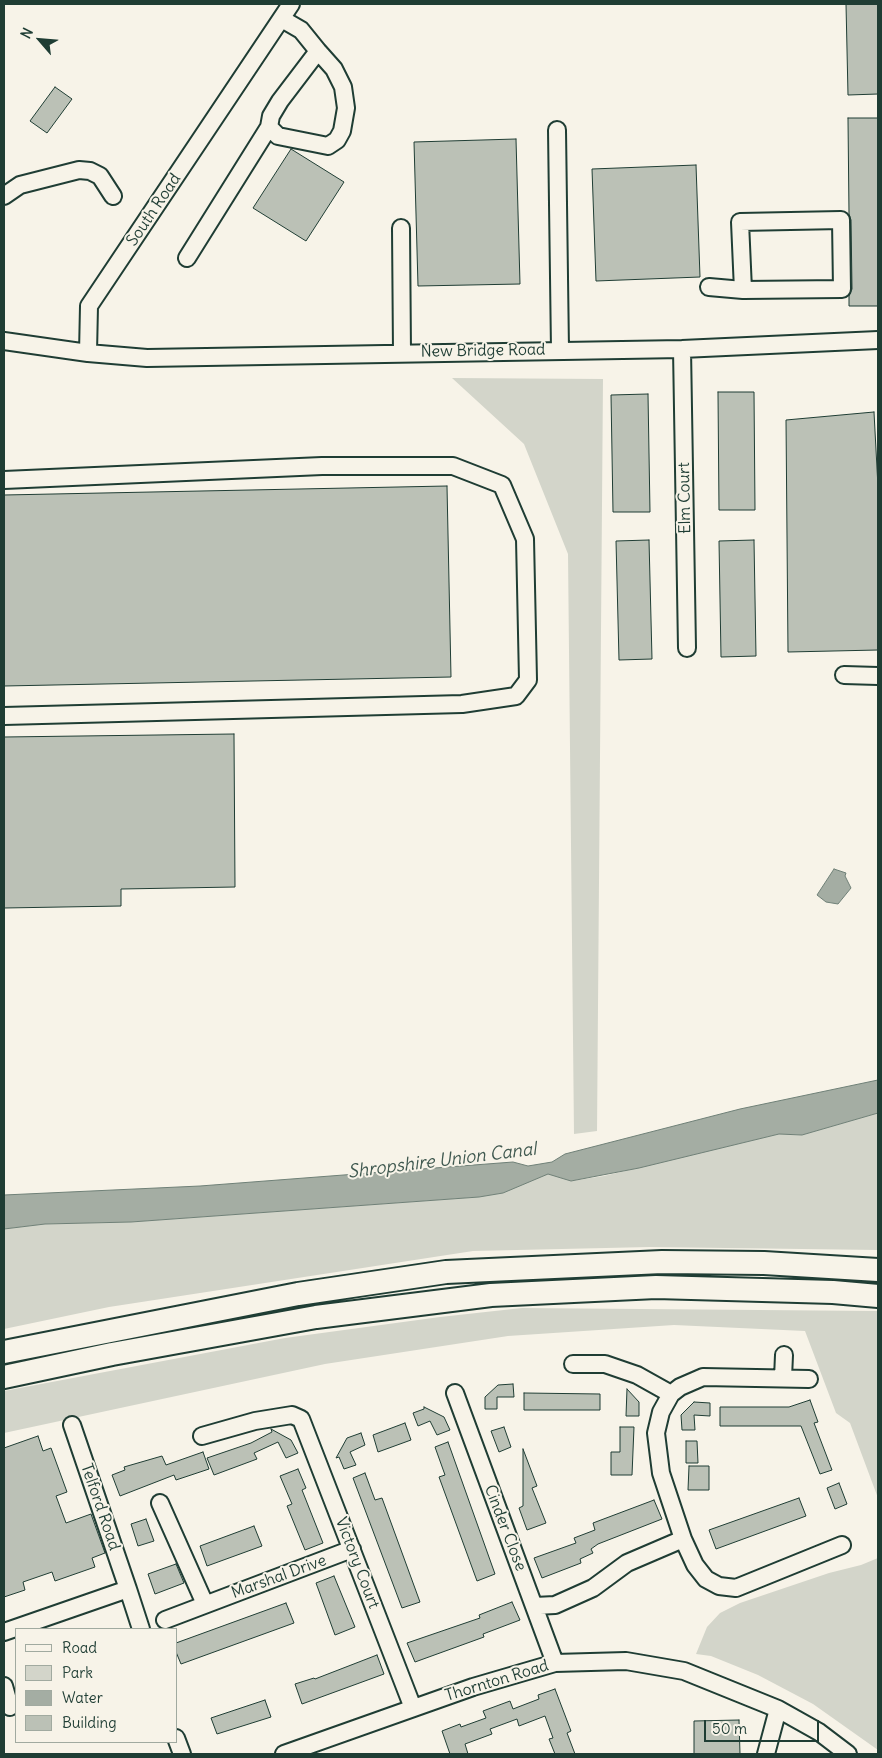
<!DOCTYPE html>
<style>
body{margin:0}
#map{position:relative;width:882px;height:1758px;overflow:hidden;background:#f7f3e8;font-family:Delius,sans-serif}
canvas{display:block}
.frame{position:absolute;inset:0;border:5px solid #1f3d34;pointer-events:none}
.legend{position:absolute;left:15px;top:1628px;width:162px;height:115px;box-sizing:border-box;background:#f7f3e8;border:1px solid #a1aaa0;margin:0;padding:6px 9px;list-style:none;font-size:15px;color:#1f3d34}
.legend li{display:flex;align-items:center;gap:10px;height:25px}
.legend b{width:25px;border:1px solid #a1aaa0}
.north{position:absolute;left:15px;top:15px;width:50px;height:50px;-webkit-text-stroke:4px #f7f3e8;paint-order:stroke;rotate:297deg;font-size:14px;font-weight:700;line-height:20px;text-align:center;color:#1f3d34}
.north::after{content:'';display:block;margin:auto;width:18px;height:22px;background:#1f3d34;clip-path:polygon(50% 0,100% 100%,50% 72%,0 100%)}
.scale{position:absolute;left:704px;top:1720px;width:115px;height:22px;box-sizing:border-box;border:2px solid #1f3d34;border-top:0;padding-left:6px;font-size:15px;line-height:18px;white-space:nowrap;color:#1f3d34;-webkit-text-stroke:4px #f7f3e8;paint-order:stroke}
</style>
<div id="map">
<canvas width="882" height="1758"></canvas>
<div class="frame"></div>
<ul class="legend">
<li><b style="height:6px;background:#f7f3e8"></b>Road</li>
<li><b style="height:14px;background:#d3d5ca"></b>Park</li>
<li><b style="height:14px;background:#a4ada3"></b>Water</li>
<li><b style="height:14px;background:#bbc1b6"></b>Building</li>
</ul>
<div class="north">N</div>
<div class="scale">50 m</div>
</div>
<script>
const context = document.querySelector('canvas').getContext('2d');
context.lineJoin = 'round';
function fill(path, color) {
  context.fillStyle = color;
  context.fill(path, 'evenodd');
}
function toPath(rows) {
  const path = new Path2D();
  for (const r of rows) {
    path.moveTo(r[0], r[1]);
    for (let i = 2; i < r.length; i += 2) path.lineTo(r[i], r[i + 1]);
  }
  return path;
}
function stroke(path, color, width, dash) {
  context.strokeStyle = color;
  context.lineWidth = width;
  context.lineCap = dash ? 'butt' : 'round';
  context.setLineDash(dash || []);
  context.stroke(path);
}
function drawText(font, color, halo, rows, align = 'center') {
  context.font = font + ' Delius,sans-serif';
  context.lineWidth = 4;
  context.setLineDash([]);
  context.textBaseline = 'middle';
  context.strokeStyle = halo;
  context.fillStyle = color;
  for (const [text, x, y, turn = 0] of rows) {
    context.save();
    context.translate(x, y);
    context.rotate((+turn || 0) * Math.PI / 180);
    context.textAlign = isNaN(turn) ? turn : align;
    if (halo) context.strokeText(text, 0, 0);
    context.fillText(text, 0, 0);
    context.restore();
  }
}
fill(toPath([
 [452,378,603,379,597,1131,574,1134,568,554,524,444],
 [878,1113,878,1250,650,1247,473,1251,109,1307,4,1329,4,1229,44,1224,131,1222,479,1197,503,1193,548,1173,571,1181,604,1176,779,1134,802,1135],
 [522,1308,878,1311,878,1498,850,1423,836,1413,805,1331,674,1325,508,1336,325,1364,4,1433,4,1391,285,1338,440,1317],
 [878,1558,878,1750,813,1704,758,1675,711,1656,696,1654,707,1627,720,1613,740,1603,829,1573,861,1565]
]), '#d3d5ca');
const water = toPath([
 [834,869,846,873,845,876,851,888,838,904,826,902,817,895,834,869],
 [878,1080,878,1113,802,1135,779,1134,639,1168,571,1181,548,1174,503,1193,479,1197,131,1222,45,1224,4,1229,4,1195,200,1186,513,1162,528,1166,552,1162,565,1154,740,1109,878,1080]
]);
fill(water, '#a4ada3');
stroke(water, '#6f8077', 1);
const building = toPath([
 [846,4,878,4,878,94,848,95,846,4],
 [55,87,72,99,47,133,30,121,55,87],
 [848,118,878,118,878,306,849,306,849,296,852,289,851,220,849,214,848,118],
 [516,139,520,284,418,286,414,142,516,139],
 [291,149,344,182,306,241,253,208,291,149],
 [696,165,700,277,596,281,592,169,696,165],
 [718,392,754,392,755,510,719,510,718,392],
 [648,394,650,512,613,512,611,395,648,394],
 [874,412,878,487,878,650,788,652,786,420,874,412],
 [447,486,451,677,4,686,4,495,447,486],
 [649,540,652,659,619,660,616,541,649,540],
 [754,540,756,656,721,657,719,541,754,540],
 [234,734,235,887,121,889,121,906,4,908,4,737,234,734],
 [513,1384,514,1397,497,1397,497,1409,485,1409,485,1397,498,1385,513,1384],
 [627,1389,639,1402,639,1416,626,1416,627,1389],
 [524,1393,600,1394,600,1410,524,1410,524,1393],
 [810,1400,818,1422,814,1423,832,1470,820,1474,801,1426,720,1426,720,1407,789,1407,810,1400],
 [694,1402,710,1403,710,1416,694,1415,695,1430,682,1430,681,1415,694,1402],
 [424,1407,444,1417,450,1430,437,1435,430,1421,418,1426,413,1413,424,1409,424,1407],
 [405,1423,411,1440,378,1452,373,1435,405,1423],
 [504,1427,511,1447,499,1452,491,1431,504,1427],
 [620,1427,634,1427,632,1475,611,1475,611,1452,620,1452,620,1427],
 [271,1429,291,1440,298,1453,286,1458,278,1442,254,1453,257,1459,214,1475,207,1458,251,1443,272,1432,271,1429],
 [361,1433,365,1445,350,1452,356,1465,344,1469,339,1457,336,1458,347,1438,361,1433],
 [38,1436,43,1451,51,1448,67,1492,56,1496,66,1523,91,1514,105,1553,92,1558,95,1567,55,1581,52,1572,23,1582,25,1590,4,1597,4,1448,38,1436],
 [686,1441,697,1441,698,1463,686,1463,686,1441],
 [448,1442,495,1574,477,1581,439,1477,445,1475,435,1447,448,1442],
 [523,1449,537,1486,532,1488,546,1523,527,1530,519,1508,523,1506,523,1449],
 [203,1452,209,1469,176,1480,174,1475,120,1496,112,1475,125,1470,124,1467,162,1456,166,1465,203,1452],
 [689,1466,709,1466,709,1490,688,1490,689,1466],
 [298,1469,306,1488,302,1490,323,1543,305,1550,287,1506,292,1504,280,1476,298,1469],
 [365,1473,375,1500,382,1498,420,1602,402,1608,353,1478,365,1473],
 [839,1483,847,1504,835,1509,827,1488,839,1483],
 [799,1498,806,1516,716,1549,709,1530,799,1498],
 [654,1500,662,1519,598,1544,591,1549,593,1553,580,1559,581,1563,542,1578,534,1558,576,1543,574,1538,595,1530,593,1523,654,1500],
 [146,1519,154,1541,138,1546,131,1524,146,1519],
 [254,1526,262,1546,207,1566,200,1546,254,1526],
 [176,1564,184,1583,155,1594,148,1574,176,1564],
 [334,1576,355,1627,335,1635,316,1583,334,1576],
 [512,1602,520,1620,483,1634,484,1637,415,1662,407,1643,480,1618,479,1615,512,1602],
 [286,1603,294,1623,181,1664,176,1652,176,1643,286,1603],
 [377,1655,384,1674,302,1704,295,1684,314,1678,315,1679,377,1655],
 [555,1689,571,1731,567,1733,575,1754,555,1754,549,1739,553,1738,545,1716,519,1726,517,1719,490,1729,492,1734,465,1744,468,1754,450,1754,442,1731,460,1724,461,1727,486,1718,483,1711,510,1701,513,1709,539,1699,538,1695,555,1689],
 [265,1700,271,1717,217,1734,211,1718,265,1700],
 [739,1720,740,1754,694,1754,694,1721,739,1720]
]);
fill(building, '#bbc1b6');
stroke(building, '#1f3d34', 1);
const minor = toPath([
 [282,19,301,30,318,51,334,69,343,87,346,108,342,131,337,140,328,146,278,136,269,127,271,116,280,101,318,51],
 [557,130,560,350],
 [4,196,20,185,79,170,90,171,100,176,113,196],
 [401,228,402,353],
 [187,258,269,127],
 [709,287,743,290,740,222,841,220,842,289,743,290],
 [4,341,88,353,147,358,682,349,878,340],
 [682,349,687,648],
 [88,353,89,306,291,4],
 [4,480,322,466,453,466,502,485,525,539,528,680,516,696,462,704,4,716],
 [844,675,878,676],
 [573,1364,605,1364,637,1375,671,1394],
 [783,1378,784,1355],
 [455,1393,555,1663],
 [72,1425,128,1589],
 [202,1436,255,1421,292,1415,301,1419,413,1708],
 [160,1503,205,1604],
 [683,1539,695,1565,706,1579,719,1586,736,1588,842,1545],
 [535,1606,555,1605,593,1588,627,1563,683,1539,661,1473,656,1433,661,1412,671,1394,680,1387,703,1377,809,1379],
 [165,1620,352,1549],
 [4,1632,128,1589,141,1629],
 [4,1686,10,1707],
 [176,1738,182,1754],
 [284,1754,473,1687,555,1663,626,1661,684,1671,778,1709,819,1732,848,1754],
 [766,1754,778,1709]
]);
const highway = toPath([
 [4,1352,298,1294,446,1272,662,1262,764,1263,878,1270],
 [4,1377,112,1354,316,1317,491,1295,656,1287,833,1292,878,1296]
]);
stroke(minor, '#1f3d34', 20);
stroke(highway, '#1f3d34', 26);
stroke(minor, '#f7f3e8', 16);
stroke(highway, '#f7f3e8', 22);
drawText('16px', '#1f3d34', '#f7f3e8', [
 ["South Road",154,210,-56],
 ["New Bridge Road",483,351,-1],
 ["Elm Court",685,498,-91],
 ["Telford Road",100,1507,71],
 ["Cinder Close",505,1528,69],
 ["Victory Court",357,1563,69],
 ["Marshal Drive",279,1577,-20],
 ["Thornton Road",497,1681,-17]
]);
drawText('italic 18px', '#405950', '#f7f3e8', [
 ["Shropshire Union Canal",442,1161,-7]
]);
</script>
